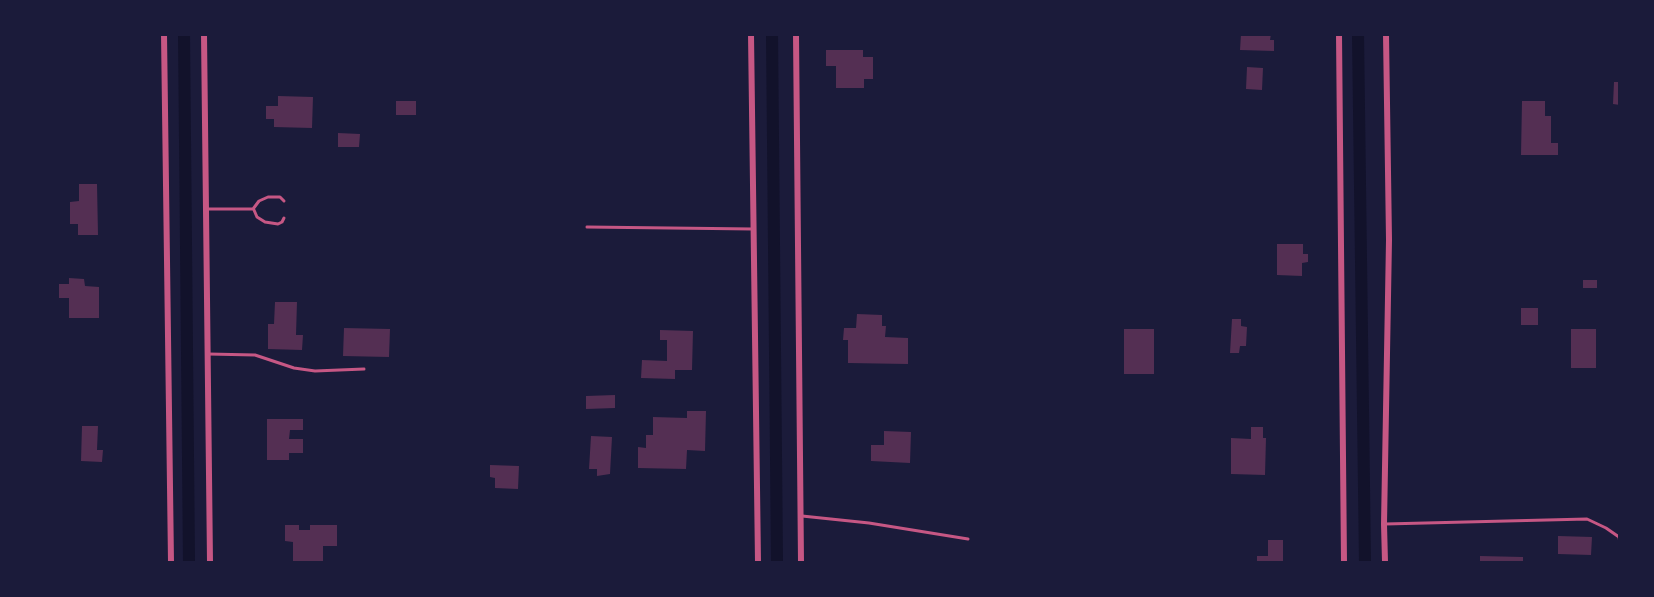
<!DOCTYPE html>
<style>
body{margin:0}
#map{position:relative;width:1654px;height:597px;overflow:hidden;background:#1b1b3a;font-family:Raleway,sans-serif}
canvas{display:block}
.frame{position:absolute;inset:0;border:36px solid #1b1b3a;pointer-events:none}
</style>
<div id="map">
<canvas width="1654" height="597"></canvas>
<div class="frame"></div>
</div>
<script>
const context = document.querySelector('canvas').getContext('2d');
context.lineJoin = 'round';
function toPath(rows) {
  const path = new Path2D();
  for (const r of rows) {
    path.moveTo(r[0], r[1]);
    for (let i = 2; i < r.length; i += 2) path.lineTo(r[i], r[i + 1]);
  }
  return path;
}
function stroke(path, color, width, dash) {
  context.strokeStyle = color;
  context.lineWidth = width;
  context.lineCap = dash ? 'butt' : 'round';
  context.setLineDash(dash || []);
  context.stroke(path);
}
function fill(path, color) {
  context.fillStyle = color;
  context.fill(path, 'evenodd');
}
stroke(toPath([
 [184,34,189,562],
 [772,34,777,562],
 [1358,34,1365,562]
]), '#12122b', 12);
fill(toPath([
 [1241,34,1271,34,1270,40,1274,40,1274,51,1240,50],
 [826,50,863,50,863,57,873,57,873,79,864,79,864,88,836,88,836,66,826,66],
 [1247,67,1263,68,1262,90,1246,89],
 [1614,82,1620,82,1620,105,1613,104],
 [278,96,313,97,312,128,274,127,274,119,266,119,266,106,278,106],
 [396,101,416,101,416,115,396,115],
 [1522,101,1545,101,1545,116,1551,116,1551,143,1558,143,1558,155,1521,155],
 [338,133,360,134,359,147,338,147],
 [79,184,97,184,98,235,78,235,78,224,70,224,70,202,79,201],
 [1277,244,1303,244,1303,254,1308,254,1308,262,1302,263,1302,276,1277,275],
 [69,278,84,279,85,286,99,287,99,318,69,318,69,298,59,298,59,284,69,284],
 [1583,280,1597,280,1597,288,1583,288],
 [275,302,297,302,296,335,303,335,302,350,268,349,268,324,274,324],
 [1521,308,1538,308,1538,325,1521,325],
 [857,314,882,315,882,326,886,326,885,337,908,338,908,364,848,363,848,340,843,340,844,328,856,328],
 [1232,319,1241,319,1241,326,1247,327,1246,346,1240,346,1239,353,1230,353],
 [344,328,390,329,389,357,343,356],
 [1124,329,1154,329,1154,374,1124,374],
 [1571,329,1596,329,1596,368,1571,368],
 [660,330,693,331,692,370,675,370,675,379,641,378,642,360,667,361,667,340,660,340],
 [615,395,615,408,586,409,586,396],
 [687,411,706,411,705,451,687,450,686,469,638,468,638,447,646,448,646,435,653,435,653,417,687,418],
 [267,419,303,419,303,430,290,430,289,439,303,439,303,453,289,453,289,460,267,460],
 [82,426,98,426,97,450,103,450,102,462,81,461],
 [1251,427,1263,427,1263,438,1266,438,1265,475,1231,474,1231,438,1251,439],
 [884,431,911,432,910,463,871,461,871,445,884,445],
 [591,436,612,437,610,474,597,476,597,469,589,469],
 [490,465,519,466,518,489,495,488,495,478,490,477],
 [285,525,299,525,299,530,310,530,310,525,337,525,337,546,323,546,323,562,293,562,293,542,285,541],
 [1558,536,1592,537,1591,555,1558,554],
 [1268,540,1283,540,1283,562,1257,562,1257,556,1268,556],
 [1480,556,1523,557,1523,562,1480,562]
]), '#542f53');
stroke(toPath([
 [206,209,253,209,259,201,268,197,280,197,284,201],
 [254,210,257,217,265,222,278,224,282,222,284,218],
 [587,227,753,229],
 [208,354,255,355,294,368,315,371,364,369],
 [802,516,869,523,968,539],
 [1385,524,1587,519,1606,528,1619,537,1620,543]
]), '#c65784', 3);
stroke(toPath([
 [164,34,171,562],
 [204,34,210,562],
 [751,34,758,562],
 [796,34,801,562],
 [1339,34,1344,562],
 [1385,562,1384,524,1389,240,1386,34]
]), '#c65784', 6);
</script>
